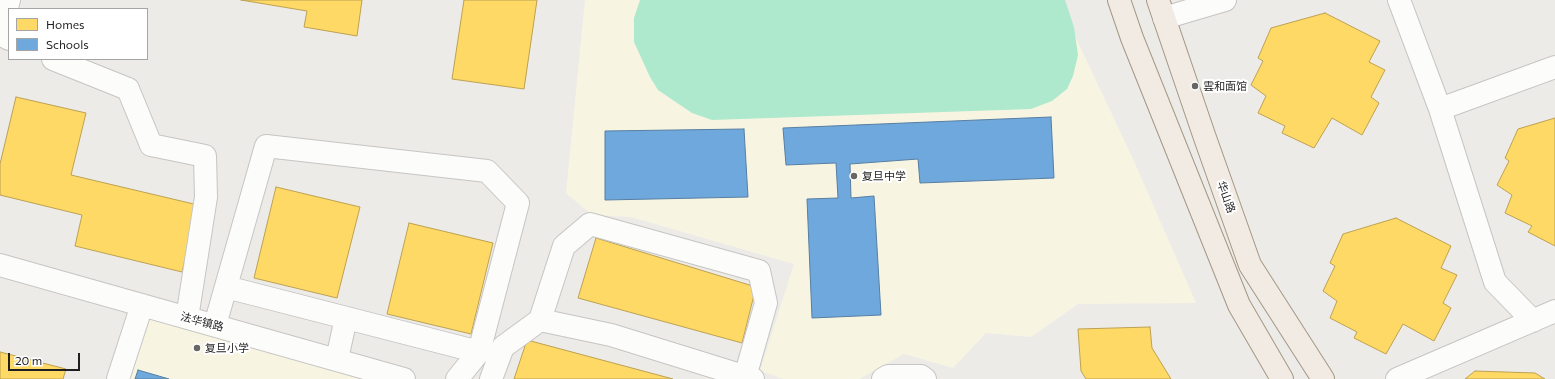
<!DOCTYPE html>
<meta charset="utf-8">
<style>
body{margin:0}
#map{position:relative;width:1555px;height:379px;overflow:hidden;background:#edebe7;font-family:Commissioner,sans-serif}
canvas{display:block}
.legend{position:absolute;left:8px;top:8px;width:140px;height:52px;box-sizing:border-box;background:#fff;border:1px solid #a5a5a5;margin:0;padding:5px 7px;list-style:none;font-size:12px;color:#1f1f1f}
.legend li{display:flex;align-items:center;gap:8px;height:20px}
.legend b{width:20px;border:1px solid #a5a5a5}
.scale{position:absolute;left:8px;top:353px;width:72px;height:18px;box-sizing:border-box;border:2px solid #1f1f1f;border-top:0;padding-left:5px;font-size:12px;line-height:14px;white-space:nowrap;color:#1f1f1f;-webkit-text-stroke:3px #fff;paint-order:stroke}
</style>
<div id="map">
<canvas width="1555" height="379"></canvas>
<ul class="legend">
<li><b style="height:11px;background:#ffd966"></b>Homes</li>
<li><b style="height:11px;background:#6fa8dc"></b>Schools</li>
</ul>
<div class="scale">20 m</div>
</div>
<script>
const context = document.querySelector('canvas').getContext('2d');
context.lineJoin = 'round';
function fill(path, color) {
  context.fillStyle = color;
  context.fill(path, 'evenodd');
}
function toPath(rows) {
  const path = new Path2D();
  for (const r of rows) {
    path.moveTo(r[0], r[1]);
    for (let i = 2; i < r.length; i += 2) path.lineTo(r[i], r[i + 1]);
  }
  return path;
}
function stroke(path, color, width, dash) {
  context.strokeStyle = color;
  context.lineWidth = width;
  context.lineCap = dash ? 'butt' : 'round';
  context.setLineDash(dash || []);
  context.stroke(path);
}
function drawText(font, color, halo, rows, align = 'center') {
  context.font = font + ' Commissioner,"Noto Sans SC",sans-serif';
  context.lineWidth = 4;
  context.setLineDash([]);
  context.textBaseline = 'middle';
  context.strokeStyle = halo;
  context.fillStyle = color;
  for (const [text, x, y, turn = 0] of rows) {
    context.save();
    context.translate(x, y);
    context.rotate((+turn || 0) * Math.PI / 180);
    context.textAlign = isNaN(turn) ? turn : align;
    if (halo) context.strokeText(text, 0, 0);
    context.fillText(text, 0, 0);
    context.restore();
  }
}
fill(toPath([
 [585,0,1058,0,1133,159,1196,303,1078,304,1031,337,986,333,953,368,904,354,859,379,784,379,760,371,794,264,631,217,592,215,566,193],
 [149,317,363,379,128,379]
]), '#f7f5e2');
fill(toPath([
 [640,0,1065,0,1074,27,1078,55,1073,76,1067,89,1052,101,1031,109,712,120,692,113,658,90,650,77,634,42,634,18]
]), '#aee9ce');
const homes = toPath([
 [241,0,362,0,357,36,304,27,307,11,241,0],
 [464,0,537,0,524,89,452,79,464,0],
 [1325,13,1380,41,1369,62,1385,70,1371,97,1379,103,1362,135,1332,118,1314,148,1282,133,1285,126,1258,113,1266,96,1251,85,1263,61,1258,58,1271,28,1325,13],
 [16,97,86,113,71,175,198,205,182,272,75,246,82,215,0,195,0,164,16,97],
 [1555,118,1555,246,1528,232,1532,226,1505,213,1512,195,1497,185,1509,161,1505,158,1518,129,1555,118],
 [276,187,360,207,337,298,254,278,276,187],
 [1396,218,1451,246,1441,268,1457,275,1443,303,1451,308,1434,341,1403,324,1386,354,1354,338,1357,332,1330,318,1337,301,1323,291,1335,266,1330,263,1343,234,1396,218],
 [409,223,493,243,471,334,387,314,409,223],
 [596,238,756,287,742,343,578,298,596,238],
 [1150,327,1152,348,1171,379,1086,379,1081,371,1078,329,1150,327],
 [527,340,673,379,514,379,527,340],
 [0,352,66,369,63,379,0,379,0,352],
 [1475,371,1535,373,1545,379,1465,379,1475,371]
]);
fill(homes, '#ffd966');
stroke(homes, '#bca151', 1);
const schools = toPath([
 [1051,117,1054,178,920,183,918,159,850,164,851,198,874,196,881,315,812,318,807,199,838,198,836,163,786,165,783,128,1051,117],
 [744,129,748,197,605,200,605,131,744,129],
 [138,370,169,379,135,379,138,370]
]);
fill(schools, '#6fa8dc');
stroke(schools, '#577fa3', 1);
const minor = toPath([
 [1399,0,1440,109,1495,282,1533,321],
 [1164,18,1225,0],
 [9,39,0,34,9,0],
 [53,59,128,89,151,145,205,156,206,197,187,318],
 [1440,109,1555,67],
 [0,265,404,379],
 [226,287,479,352],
 [540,320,564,246,590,224,759,271,766,303,745,377],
 [215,325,266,146,487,171,518,203,479,352,457,379],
 [337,359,346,318],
 [118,379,142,305],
 [491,379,503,347,540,320,611,335,753,379],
 [883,379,888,376,921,376,925,379],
 [1397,379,1555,311]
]);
const major = toPath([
 [1119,0,1132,38,1239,305,1282,379],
 [1158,0,1204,135,1250,265,1323,379]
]);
stroke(minor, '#c6c5c3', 24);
stroke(major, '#a39883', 24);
stroke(minor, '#fcfcfb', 22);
stroke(major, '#f1ebe4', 22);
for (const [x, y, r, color] of [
 [1195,86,4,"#676665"],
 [854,176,4,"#676665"],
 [197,348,4,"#676665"]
]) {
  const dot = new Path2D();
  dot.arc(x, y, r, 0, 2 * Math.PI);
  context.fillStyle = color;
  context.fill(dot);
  stroke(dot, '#fff', 1.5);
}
drawText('11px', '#1f1f1f', '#fff', [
 ["雲和面馆",1203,86],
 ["复旦中学",862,176],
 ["复旦小学",205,348]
], 'left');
drawText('11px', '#1f1f1f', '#fff', [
 ["华山路",1226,197,70],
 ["法华镇路",202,322,15]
]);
</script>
